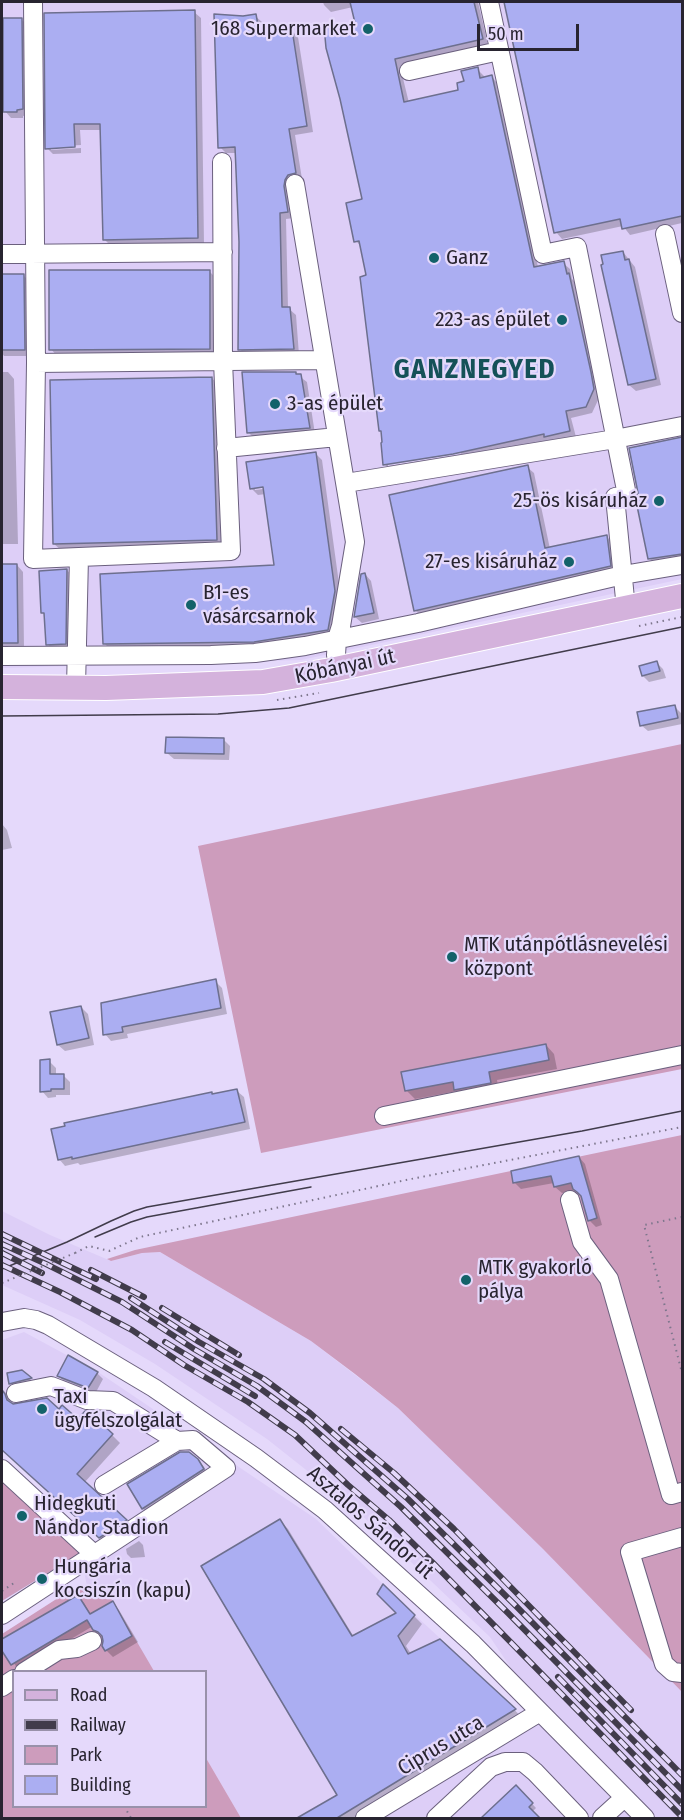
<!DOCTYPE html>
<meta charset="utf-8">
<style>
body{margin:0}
#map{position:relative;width:684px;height:1820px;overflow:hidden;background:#e5d9fb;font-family:"Fira Sans Condensed",sans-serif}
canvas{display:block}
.frame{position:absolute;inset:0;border:3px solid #282430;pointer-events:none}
.legend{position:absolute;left:12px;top:1670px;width:195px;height:138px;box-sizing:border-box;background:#e5d9fb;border:2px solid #9991aa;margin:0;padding:8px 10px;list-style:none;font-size:18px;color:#282430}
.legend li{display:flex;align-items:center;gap:12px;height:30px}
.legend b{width:30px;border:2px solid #9991aa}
.scale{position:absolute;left:477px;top:24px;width:102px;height:27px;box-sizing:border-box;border:3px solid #282430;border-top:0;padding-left:8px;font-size:18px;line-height:21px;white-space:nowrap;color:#282430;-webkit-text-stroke:4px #e5d9fb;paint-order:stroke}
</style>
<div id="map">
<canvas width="684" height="1820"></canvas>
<div class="frame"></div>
<ul class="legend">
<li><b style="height:8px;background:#d4b2dc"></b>Road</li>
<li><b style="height:8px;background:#413c4b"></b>Railway</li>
<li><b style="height:16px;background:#cd9cbc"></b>Park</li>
<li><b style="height:16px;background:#abaef2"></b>Building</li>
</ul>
<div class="scale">50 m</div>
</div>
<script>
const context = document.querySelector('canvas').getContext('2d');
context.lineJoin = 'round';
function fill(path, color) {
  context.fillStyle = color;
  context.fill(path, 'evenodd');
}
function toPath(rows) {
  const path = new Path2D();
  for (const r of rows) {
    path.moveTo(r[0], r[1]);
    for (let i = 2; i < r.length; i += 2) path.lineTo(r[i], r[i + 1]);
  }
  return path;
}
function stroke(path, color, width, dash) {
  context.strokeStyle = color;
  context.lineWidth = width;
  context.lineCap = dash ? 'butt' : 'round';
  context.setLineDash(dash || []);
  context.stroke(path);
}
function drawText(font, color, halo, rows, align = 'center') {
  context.font = font + ' "Fira Sans Condensed",sans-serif';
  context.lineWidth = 4.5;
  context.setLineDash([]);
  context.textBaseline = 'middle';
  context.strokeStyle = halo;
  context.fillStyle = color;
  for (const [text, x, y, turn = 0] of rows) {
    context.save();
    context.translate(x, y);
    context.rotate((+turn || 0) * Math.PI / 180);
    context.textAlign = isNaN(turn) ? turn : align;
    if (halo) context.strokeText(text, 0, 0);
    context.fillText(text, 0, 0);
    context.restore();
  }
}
fill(toPath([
 [2,2,682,2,682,579,301,660,2,668],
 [2,1211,50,1235,111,1261,142,1253,160,1252,311,1341,398,1408,543,1549,682,1692,682,1818,365,1818,540,1711,490,1637,353,1507,267,1439,155,1364,80,1320,2,1285],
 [24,1332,98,1372,316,1519,415,1615,516,1709,337,1818,241,1818,206,1758,206,1672,154,1671,101,1588,87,1586,83,1567,108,1552,100,1538,2,1450,2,1340]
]), '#ddcef7');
fill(toPath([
 [682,744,682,1069,261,1153,198,846],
 [682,1135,682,1692,543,1549,398,1408,355,1374,311,1341,160,1252,142,1253,111,1261,107,1259,135,1250],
 [2,1480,82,1552,2,1601],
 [87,1586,101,1588,113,1601,154,1671,14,1672,14,1806,206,1806,206,1758,241,1818,2,1818,2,1634,72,1589,74,1592]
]), '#cd9cbc');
fill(toPath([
 [323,2,478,2,488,45,400,66,409,103,460,92,477,69,484,76,485,79,492,77,498,84,538,267,563,263,570,269,572,279,575,282,600,396,592,413,571,418,576,437,552,442,550,440,460,460,392,471,385,465,368,276,362,247,356,241,363,200,357,25,353,7,331,12,324,5],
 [460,451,461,454,388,466,388,463],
 [506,2,682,2,682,223,630,235,623,226,562,239,556,232],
 [194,12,201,18,204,244,111,246,104,239,102,130,80,130,81,145,51,147,51,150,81,148,81,153,53,154,47,148],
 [255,16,262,22,264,33,291,30,298,37,313,132,295,135,302,179,294,218,286,219,288,308,296,315,299,355,246,356,240,349,240,242,237,153,226,153,220,147,244,17],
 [21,19,28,26,29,115,23,116,23,118,11,118,5,111],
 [623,252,635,267,661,385,636,391,629,385],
 [209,271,216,278,216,355,57,356,51,349],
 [2,275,23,275,30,282,31,356,4,356,2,353],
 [2,372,8,372,14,379,18,544,2,544],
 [295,373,307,382,315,434,255,439,248,432],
 [212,378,218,385,223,546,61,550,54,544],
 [682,438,682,561,656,565,650,559,631,449],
 [315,453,322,460,341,598,334,636,261,648,111,650,105,644,276,566,266,494,258,495,251,488],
 [271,485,271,488,255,490,255,487],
 [527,467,534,473,550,549,607,537,613,543,616,573,422,617,415,610],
 [2,565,17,565,23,572,24,648,2,649],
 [67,570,73,577,72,650,54,650,47,644,46,615,43,613],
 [365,574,371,581,379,619,362,623,355,617,362,575],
 [657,663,663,669,666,678,649,682,643,676],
 [674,706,681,713,682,724,648,731,641,725],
 [223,739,230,746,229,760,174,759,167,753],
 [2,824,7,830,12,848,2,850],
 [215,981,222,988,227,1014,127,1034,128,1038,111,1041,105,1034],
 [81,1007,88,1014,94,1045,65,1051,58,1045],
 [546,1045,554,1054,557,1069,497,1080,499,1091,465,1098,457,1091,415,1099,406,1090],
 [49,1061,56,1068,56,1075,63,1075,70,1082,70,1095,56,1095,56,1097,48,1098,42,1091],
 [237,1091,244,1097,250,1129,80,1165,78,1163,65,1166,59,1159,211,1093,214,1096],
 [579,1157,585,1164,602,1225,596,1227,589,1220,582,1196,576,1190,562,1193,555,1187,554,1183,521,1189,515,1183,512,1172],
 [22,1371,34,1383,15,1387,11,1383],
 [97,1373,103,1379,95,1394,65,1382,58,1376],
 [2,1389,13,1400,14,1405,59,1411,78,1421,112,1435,120,1443,84,1483,133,1528,108,1545,2,1449],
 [197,1460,204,1467,209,1476,149,1515,143,1509,129,1485],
 [280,1521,288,1529,354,1637,398,1613,384,1586,422,1624,406,1646,411,1654,440,1641,523,1718,359,1818,304,1818,303,1817,339,1795],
 [139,1541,143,1545,145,1557,131,1558,127,1554,126,1549],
 [77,1596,84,1603,91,1615,113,1603,119,1610,138,1642,113,1657,106,1650,104,1637,93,1626,19,1670,2,1648,2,1641],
 [516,1787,536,1808,532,1812,538,1818,483,1818]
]), '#0003');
const building = toPath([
 [350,2,474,2,483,39,395,59,404,102,458,90,457,83,464,81,461,71,478,67,480,78,492,75,534,267,564,261,567,274,569,273,591,372,594,389,586,407,566,411,570,431,544,437,544,434,453,454,383,465,381,443,382,442,381,431,379,431,360,277,366,275,359,241,354,242,346,203,362,199,340,99,326,48,324,26,355,23,350,2],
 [504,2,682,2,682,216,622,229,620,219,554,233,504,2],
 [195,10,198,238,103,240,100,124,74,124,75,147,45,149,44,13,195,10],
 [214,14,243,16,256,14,259,31,292,29,307,126,289,129,296,173,288,175,285,180,284,186,288,212,280,213,282,307,290,307,294,349,238,350,239,242,235,147,218,148,214,14],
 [3,18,22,18,23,109,17,110,17,112,3,112,3,18],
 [623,251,625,260,629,259,656,379,628,385,601,265,603,264,601,255,623,251],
 [49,270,210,270,210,349,49,350,49,270],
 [2,274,24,274,25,350,2,350,2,274],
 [242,372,296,372,296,374,301,374,310,428,247,433,242,372],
 [212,377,217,540,53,544,50,380,212,377],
 [682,437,682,554,648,559,636,501,638,493,629,448,682,437],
 [316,452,335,591,328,630,254,642,103,644,100,574,274,565,263,487,250,489,246,462,316,452],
 [528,465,545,548,607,535,611,566,414,611,389,495,528,465],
 [2,564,17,564,18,643,2,643,2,564],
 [67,569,66,644,46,645,44,613,41,613,39,571,67,569],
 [365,573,374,613,354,617,361,574,365,573],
 [657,661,660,671,642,676,639,666,657,661],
 [675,705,678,718,640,726,637,712,675,705],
 [166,737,224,738,224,754,165,753,166,737],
 [216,979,221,1008,122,1027,123,1032,103,1035,101,1003,216,979],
 [81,1006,89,1038,57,1045,50,1012,81,1006],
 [546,1044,549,1060,489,1072,491,1083,454,1090,453,1082,405,1091,401,1072,546,1044],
 [50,1059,50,1074,64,1074,64,1089,51,1089,51,1091,40,1092,40,1060,50,1059],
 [237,1089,245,1122,72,1159,72,1157,58,1160,51,1129,65,1126,64,1123,212,1092,212,1094,237,1089],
 [579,1156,597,1218,588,1221,581,1196,577,1192,573,1189,571,1183,554,1187,551,1176,513,1183,511,1171,579,1156],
 [68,1355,98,1372,88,1388,57,1376,68,1355],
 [22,1370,32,1378,9,1384,7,1373,22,1370],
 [2,1390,5,1394,7,1400,13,1404,47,1398,59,1409,62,1405,78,1419,85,1411,88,1411,113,1434,77,1474,127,1520,99,1538,2,1450,2,1390],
 [180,1452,189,1452,198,1459,204,1469,142,1509,127,1484,180,1452],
 [280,1519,352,1636,396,1613,377,1594,383,1584,415,1615,398,1636,408,1654,440,1639,516,1709,337,1818,297,1818,337,1795,201,1566,280,1519],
 [78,1595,90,1614,113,1601,132,1636,105,1651,102,1646,103,1641,102,1636,98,1632,93,1630,87,1620,11,1665,2,1651,2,1639,78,1595],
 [516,1785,533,1803,529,1807,540,1818,481,1818,516,1785]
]);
fill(building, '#abaef2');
stroke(building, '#6d6f8e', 1.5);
const minor = toPath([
 [33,2,36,363,33,559,79,557],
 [489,2,543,254,577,247,627,495,615,497,626,609],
 [409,71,499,51],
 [295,184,355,542,341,626,337,639,336,655,338,669],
 [665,234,682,313],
 [2,254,223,252],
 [36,363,324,360],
 [226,448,337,437],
 [346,483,615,439,682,426],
 [2,656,211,655,255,653,305,646,418,623,623,575,682,565],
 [76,687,79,557,231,551,223,361,222,162],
 [384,1116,682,1055],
 [570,1200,582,1242,609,1279,671,1495,682,1492],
 [2,1322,24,1318,36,1320,48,1325,154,1388,256,1458,325,1510,473,1644,645,1818],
 [2,1469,94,1554],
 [104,1485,177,1441],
 [682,1537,630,1552,664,1664,673,1672,682,1673],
 [2,1615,226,1468,193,1440,177,1441,113,1401,87,1400,51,1386,16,1393],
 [24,1672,59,1650,77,1648,92,1641],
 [2,1687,14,1679],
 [365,1818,540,1712],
 [436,1818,491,1767,505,1762,523,1762,535,1772,579,1818],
 [602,1818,624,1798]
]);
const major = toPath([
 [2,687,106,688,263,682,331,670,682,596]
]);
stroke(minor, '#6b607e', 20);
stroke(major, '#fff', 26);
stroke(toPath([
 [639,626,682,617],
 [277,700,319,693],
 [682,1217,644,1225,681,1369,682,1369],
 [75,1253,89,1246,109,1251,140,1237,411,1179,682,1127],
 [2,1591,14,1583,16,1586],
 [124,1806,131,1818]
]), '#7d768c', 2, [1.5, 4.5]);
stroke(minor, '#fff', 18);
stroke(major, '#d4b2dc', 24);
stroke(toPath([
 [2,716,218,714,289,708,682,627],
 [95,1237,131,1222,147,1217,311,1187],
 [2,1269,67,1242,111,1221,134,1211,147,1207,582,1131,682,1111]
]), '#413c4b', 1.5);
const rail = toPath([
 [2,1234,96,1279],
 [2,1244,46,1264,122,1302,194,1349,257,1386,306,1422,401,1507,508,1613,682,1790],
 [2,1253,42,1273],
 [2,1265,60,1292,132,1330,184,1365,248,1402,295,1435,348,1485,389,1520,433,1563,682,1817],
 [91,1270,144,1297],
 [131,1298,199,1342,264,1379,310,1413,408,1499,516,1606,682,1775],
 [162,1308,239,1355],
 [165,1342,255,1396],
 [341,1429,394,1473,454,1529,631,1710],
 [558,1677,682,1804]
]);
stroke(rail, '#413c4b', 6);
stroke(rail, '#e5d9fb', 4, [11]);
stroke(toPath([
 [2,1283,75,1253]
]), '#7d768c', 2, [1.5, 4.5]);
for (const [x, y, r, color] of [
 [368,29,6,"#13626a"],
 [434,258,6,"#13626a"],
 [562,320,6,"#13626a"],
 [275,404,6,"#13626a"],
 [659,501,6,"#13626a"],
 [569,562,6,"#13626a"],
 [191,605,6,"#13626a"],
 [452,957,6,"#13626a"],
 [466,1280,6,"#13626a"],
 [42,1409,6,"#13626a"],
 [22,1516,6,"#13626a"],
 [42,1579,6,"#13626a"]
]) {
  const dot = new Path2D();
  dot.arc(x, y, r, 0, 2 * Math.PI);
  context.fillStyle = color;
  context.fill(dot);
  stroke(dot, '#e5d9fb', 2);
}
drawText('21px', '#282430', '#e5d9fb', [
 ["168 Supermarket",356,29,"right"],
 ["Ganz",446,258],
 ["223-as épület",550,320,"right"],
 ["3-as épület",287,404],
 ["25-ös kisáruház",647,501,"right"],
 ["27-es kisáruház",557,562,"right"],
 ["B1-es",203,593],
 ["vásárcsarnok",203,617],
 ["MTK utánpótlásnevelési",464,945],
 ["központ",464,969],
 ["MTK gyakorló",478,1268],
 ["pálya",478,1292],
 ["Taxi",54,1397],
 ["ügyfélszolgálat",54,1421],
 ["Hidegkuti",34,1504],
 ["Nándor Stadion",34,1528],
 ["Hungária",54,1567],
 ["kocsiszín (kapu)",54,1591]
], 'left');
drawText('21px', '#282430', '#e5d9fb', [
 ["Kőbányai út",345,667,-12],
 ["Asztalos Sándor út",370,1523,41],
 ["Ciprus utca",441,1746,-31]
]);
context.letterSpacing = '1.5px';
drawText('bold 27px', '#155158', '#e5d9fb', [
 ["GANZNEGYED",475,370]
]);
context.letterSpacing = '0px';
</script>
